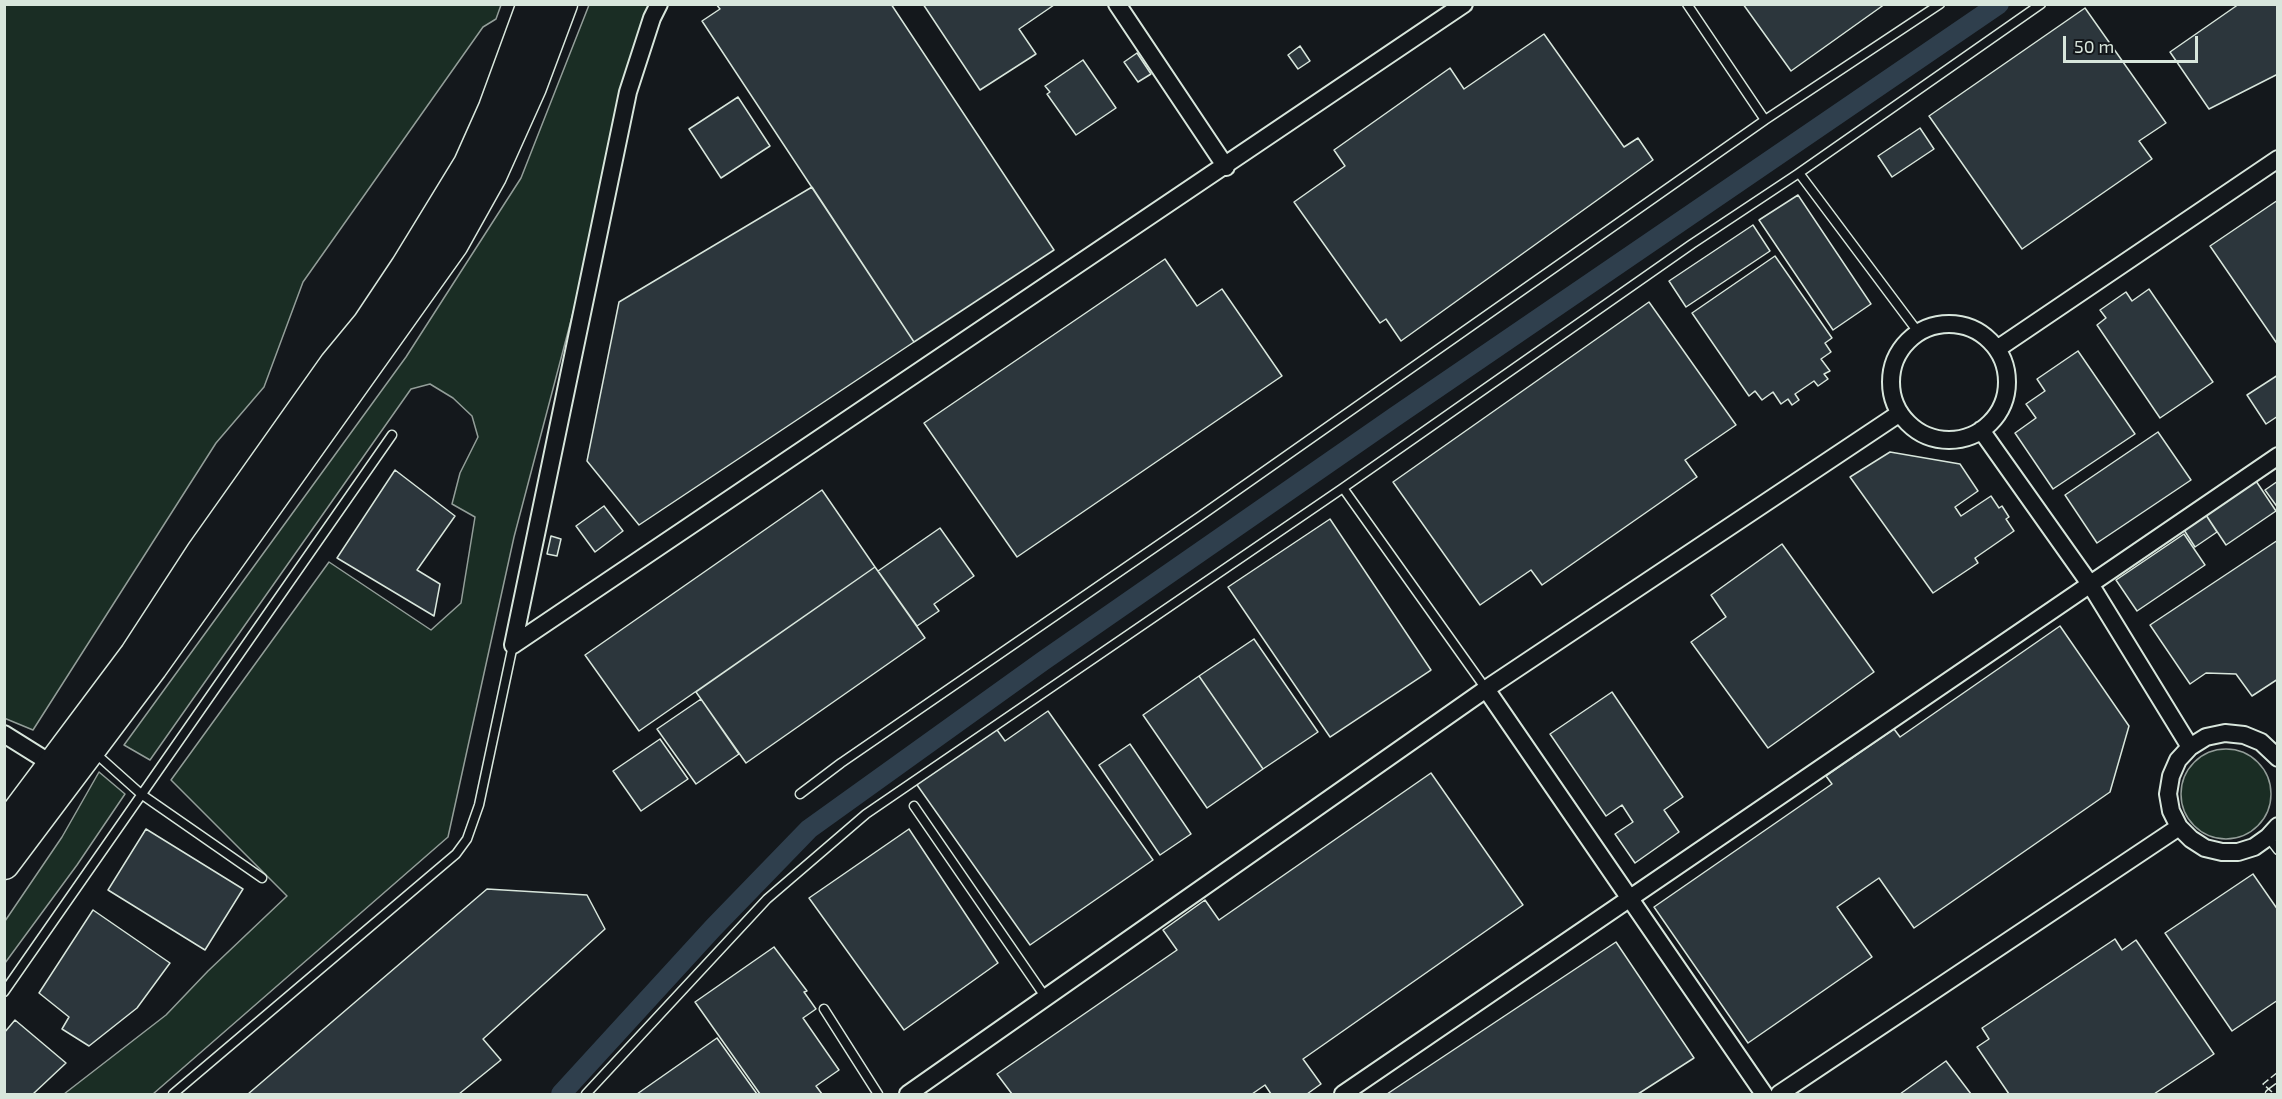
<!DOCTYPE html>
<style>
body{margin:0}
#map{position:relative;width:2282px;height:1099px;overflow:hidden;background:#14181c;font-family:"Exo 2",sans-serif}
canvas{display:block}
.frame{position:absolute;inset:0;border:6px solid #d8e6dc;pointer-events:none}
.scale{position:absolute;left:2063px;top:36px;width:135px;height:27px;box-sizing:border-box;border:3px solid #d8e6dc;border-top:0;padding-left:8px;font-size:18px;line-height:21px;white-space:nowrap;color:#d8e6dc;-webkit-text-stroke:4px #14181c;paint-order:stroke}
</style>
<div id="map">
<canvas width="2282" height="1099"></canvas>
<div class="frame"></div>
<div class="scale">50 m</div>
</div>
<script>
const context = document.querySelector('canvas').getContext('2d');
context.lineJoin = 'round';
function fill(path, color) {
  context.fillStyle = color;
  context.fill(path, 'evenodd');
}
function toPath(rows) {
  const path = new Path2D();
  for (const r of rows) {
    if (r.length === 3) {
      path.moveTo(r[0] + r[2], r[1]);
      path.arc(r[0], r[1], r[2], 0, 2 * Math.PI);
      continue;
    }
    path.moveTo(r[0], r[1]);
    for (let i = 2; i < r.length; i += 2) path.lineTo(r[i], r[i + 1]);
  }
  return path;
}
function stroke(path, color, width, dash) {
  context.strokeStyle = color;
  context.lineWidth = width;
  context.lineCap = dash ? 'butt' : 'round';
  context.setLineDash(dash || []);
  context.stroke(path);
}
const green = toPath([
 [5,4,501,5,496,19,483,27,303,282,264,387,216,443,33,730,4,718,5,4],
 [589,5,654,5,514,537,448,837,153,1094,64,1094,166,1015,208,971,287,896,171,780,329,562,431,630,461,603,475,517,452,504,460,473,478,437,472,416,453,398,430,384,411,389,150,760,124,745,406,357,521,178,589,5],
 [2226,794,45],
 [99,772,125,794,77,865,5,963,5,921,62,837,99,772]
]);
fill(green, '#1a2d24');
stroke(green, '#939e99', 1.5);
stroke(toPath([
 [561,1094,713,928,809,829,1043,661,1396,416,1999,4]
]), '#2f3f4d', 20);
const building = toPath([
 [716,4,891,4,1054,250,914,342,702,21,720,9,716,4],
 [923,4,1054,4,1054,5,1019,29,1036,54,980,90,923,4],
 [1743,4,1885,4,1791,71,1743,4],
 [2239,4,2278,4,2278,76,2276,75,2209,109,2170,52,2239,4],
 [2085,8,2166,123,2139,141,2152,159,2022,249,1929,116,2085,8],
 [1544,34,1624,147,1638,138,1653,160,1401,341,1386,319,1380,323,1294,202,1345,166,1334,150,1450,68,1464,89,1544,34],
 [1300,46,1310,61,1298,69,1288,55,1300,46],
 [1137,53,1151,74,1138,82,1124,62,1137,53],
 [1083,60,1116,108,1076,135,1047,94,1050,92,1045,86,1083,60],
 [738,97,770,146,721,178,689,129,738,97],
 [1920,128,1934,149,1892,177,1878,156,1920,128],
 [812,187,914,342,639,525,587,461,619,302,812,187],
 [1798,195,1871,304,1833,330,1759,220,1798,195],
 [2278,200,2278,345,2210,246,2278,200],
 [1753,225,1770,251,1686,307,1669,281,1753,225],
 [1775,256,1832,338,1825,343,1831,352,1821,359,1830,371,1824,374,1828,379,1818,386,1814,381,1795,394,1799,400,1792,405,1788,399,1781,404,1773,392,1762,400,1755,391,1749,396,1692,313,1775,256],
 [1165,259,1197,306,1222,289,1282,376,1017,557,924,423,1165,259],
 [2149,289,2213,382,2160,418,2097,325,2106,318,2100,310,2126,292,2132,301,2149,289],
 [1649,302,1736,425,1685,460,1697,477,1542,585,1531,570,1480,605,1393,482,1649,302],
 [2078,351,2135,434,2053,489,2015,433,2036,418,2026,404,2045,391,2037,379,2078,351],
 [2278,375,2278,416,2266,424,2247,395,2278,375],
 [2158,432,2191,480,2097,543,2065,495,2158,432],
 [1890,452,1960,464,1978,491,1955,507,1961,516,1991,496,1999,508,2002,506,2009,517,2006,519,2014,531,1975,558,1978,563,1933,593,1850,477,1890,452],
 [395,470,455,516,417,570,440,584,434,616,337,558,395,470],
 [2256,481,2276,511,2226,545,2206,515,2256,481],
 [2278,481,2278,508,2265,490,2278,481],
 [822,490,875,567,639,731,585,655,822,490],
 [604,506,623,531,595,552,576,526,604,506],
 [2206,515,2217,532,2195,547,2184,530,2206,515],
 [1330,519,1431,670,1330,737,1228,587,1330,519],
 [940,528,974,576,934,604,939,611,917,626,878,571,940,528],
 [2184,534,2205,565,2137,611,2116,580,2184,534],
 [551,536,561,539,557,556,547,554,551,536],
 [2278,540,2278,679,2252,696,2236,674,2206,673,2190,684,2150,625,2278,540],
 [1782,544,1874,672,1768,748,1691,642,1726,617,1711,595,1782,544],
 [875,567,925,638,746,763,696,692,875,567],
 [2060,626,2129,726,2110,792,1914,928,1879,878,1837,907,1872,957,1748,1043,1654,907,1832,784,1826,776,1894,729,1900,737,2060,626],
 [1254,639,1318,732,1263,769,1199,676,1254,639],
 [1199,676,1263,769,1207,808,1143,715,1199,676],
 [1612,692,1683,797,1664,810,1679,832,1635,863,1615,834,1633,822,1622,805,1606,816,1550,734,1612,692],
 [701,699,739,754,696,784,657,729,701,699],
 [1048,711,1153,860,1030,945,915,782,995,727,1005,741,1048,711],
 [660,739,688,779,641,811,613,771,660,739],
 [1130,744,1191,834,1160,855,1099,765,1130,744],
 [1431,773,1523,905,1303,1059,1321,1084,1307,1094,1271,1094,1265,1085,1252,1094,1012,1094,997,1074,1177,950,1163,930,1205,900,1219,920,1431,773],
 [146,829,243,889,205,950,108,890,146,829],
 [909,829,998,963,904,1030,809,898,909,829],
 [2253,874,2278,910,2278,1000,2232,1031,2165,933,2253,874],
 [487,889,587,895,605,929,483,1039,501,1060,459,1094,248,1094,487,889],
 [93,910,170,963,137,1008,89,1046,62,1029,69,1017,39,993,93,910],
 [2115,939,2122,950,2136,940,2214,1054,2154,1094,2009,1094,1977,1047,1989,1039,1982,1028,2115,939],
 [1616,942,1694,1058,1638,1094,1387,1094,1616,942],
 [774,947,807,991,804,992,816,1009,803,1018,839,1070,816,1086,822,1094,760,1094,695,1002,774,947],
 [15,1020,66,1063,33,1094,4,1094,4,1033,15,1020],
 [717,1038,757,1094,637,1094,717,1038],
 [1946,1061,1971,1094,1900,1094,1946,1061]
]);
fill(building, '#2c363c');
stroke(building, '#d8e6dc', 1.5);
const lane = toPath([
 [1687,4,1765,120,1940,4],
 [1799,173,1918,332],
 [1343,488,1486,689],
 [94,752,141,794,262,878],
 [800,794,841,763,1199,517,1765,120],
 [914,806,1046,998],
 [2268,837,2278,850],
 [4,992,392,435],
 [824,1009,878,1094],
 [173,1094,456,854,467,839,479,805,513,645],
 [586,1094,767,899,866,814,1343,488,1692,244,1799,173,2041,4],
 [2270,1094,2278,1088]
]);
const street = toPath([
 [1117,4,1226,167],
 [1949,382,58],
 [1997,349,2278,159],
 [1981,430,2090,584,2190,747],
 [513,645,1464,4],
 [513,645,628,92,652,18,659,4],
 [1486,689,1764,1094],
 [4,734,52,764],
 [2278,758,2261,742,2244,735,2225,733,2206,737,2190,747,2178,760,2171,776,2168,794,2171,811,2179,827,2191,839,2205,848,2222,852,2238,852,2254,847,2268,837,2278,826],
 [908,1094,1486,689,1900,413],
 [1343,1094,2278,456],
 [1779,1094,2179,827]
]);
const highway = toPath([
 [4,830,135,655,202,552,335,364,368,324,406,267,469,164,494,108,532,4],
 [4,864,152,667,453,244,491,176,531,87,562,4]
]);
stroke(lane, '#d8e6dc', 11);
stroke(street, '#d8e6dc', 20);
stroke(highway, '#d8e6dc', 33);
stroke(lane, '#14181c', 8);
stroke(street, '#14181c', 16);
stroke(highway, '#14181c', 30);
stroke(toPath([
 [2272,1092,2263,1084,2278,1072]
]), '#d8e6dc', 1.5, [8, 3]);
</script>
